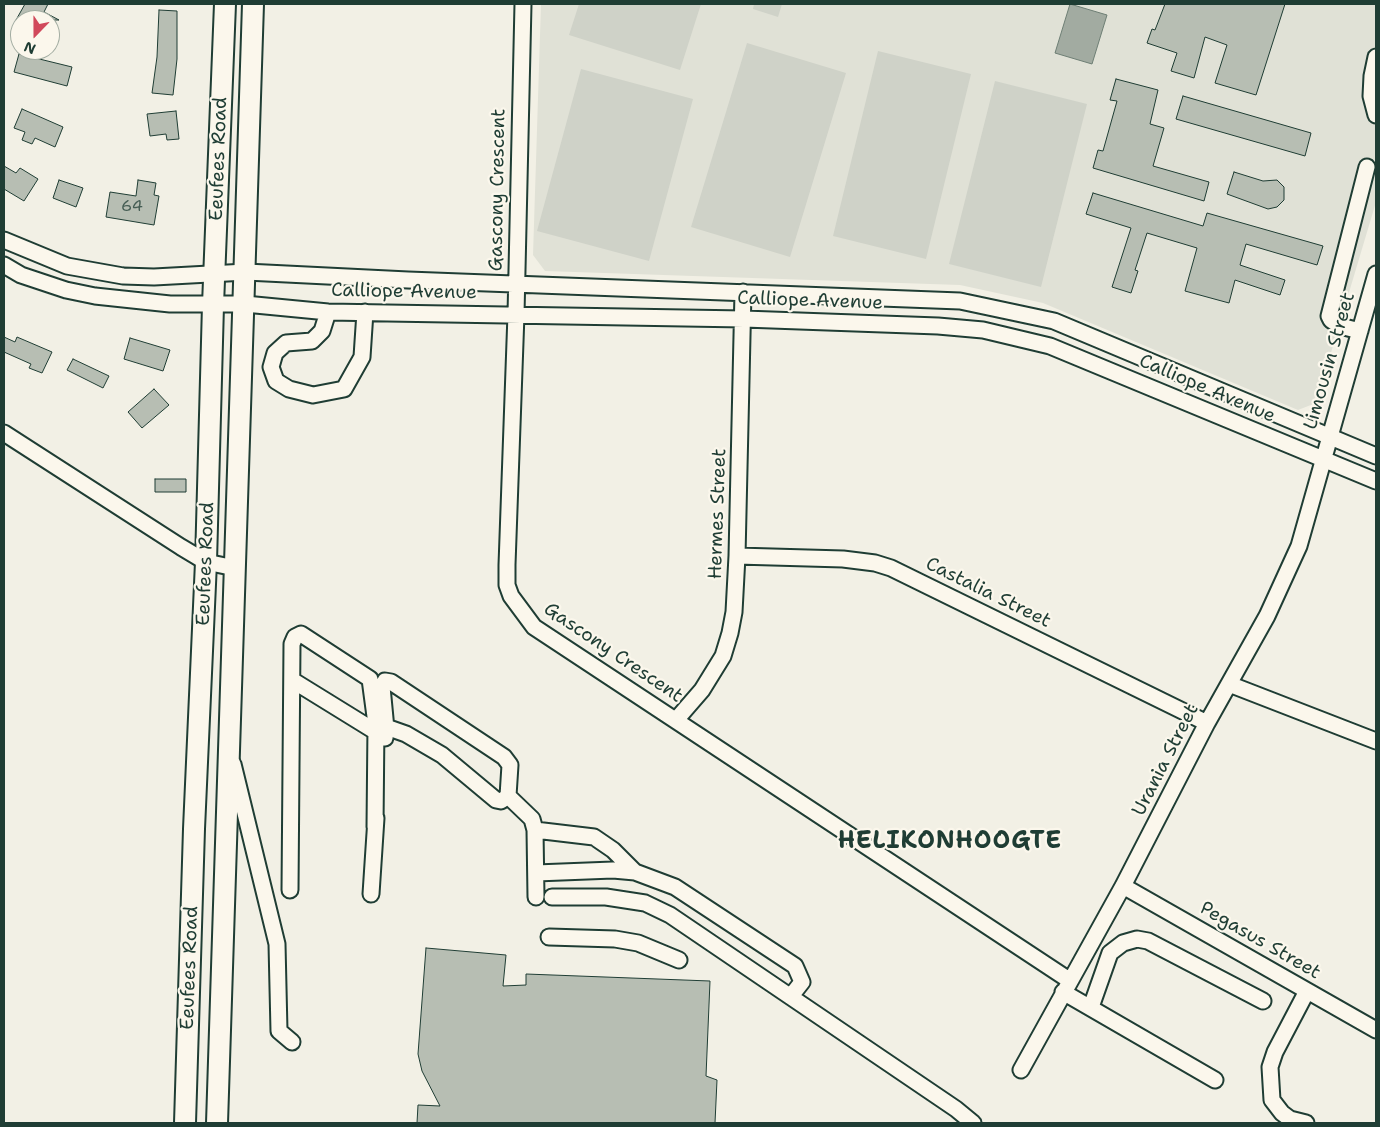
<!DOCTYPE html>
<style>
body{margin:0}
#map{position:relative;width:1380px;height:1127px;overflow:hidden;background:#f2f0e5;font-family:"Shantell Sans",sans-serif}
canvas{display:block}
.frame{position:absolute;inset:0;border:5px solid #1f3d34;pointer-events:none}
.north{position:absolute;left:10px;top:10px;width:50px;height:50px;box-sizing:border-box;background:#fbf7ec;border:1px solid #a3ada2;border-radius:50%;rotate:202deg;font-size:14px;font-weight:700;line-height:20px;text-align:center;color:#1f3d34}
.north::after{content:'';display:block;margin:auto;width:18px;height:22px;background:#d1495b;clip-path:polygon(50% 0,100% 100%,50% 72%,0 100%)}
</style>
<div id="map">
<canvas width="1380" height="1127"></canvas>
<div class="frame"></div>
<div class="north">N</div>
</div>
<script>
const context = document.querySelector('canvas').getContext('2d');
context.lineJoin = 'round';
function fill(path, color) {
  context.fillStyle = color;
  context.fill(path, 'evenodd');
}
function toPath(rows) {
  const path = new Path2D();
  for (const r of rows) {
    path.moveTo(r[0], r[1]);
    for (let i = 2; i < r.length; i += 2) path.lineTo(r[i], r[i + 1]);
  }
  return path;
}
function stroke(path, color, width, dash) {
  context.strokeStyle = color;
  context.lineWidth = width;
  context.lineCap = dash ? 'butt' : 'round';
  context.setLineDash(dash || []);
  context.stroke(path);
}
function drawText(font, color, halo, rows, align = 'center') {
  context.font = font + ' "Shantell Sans",sans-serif';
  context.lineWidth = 4.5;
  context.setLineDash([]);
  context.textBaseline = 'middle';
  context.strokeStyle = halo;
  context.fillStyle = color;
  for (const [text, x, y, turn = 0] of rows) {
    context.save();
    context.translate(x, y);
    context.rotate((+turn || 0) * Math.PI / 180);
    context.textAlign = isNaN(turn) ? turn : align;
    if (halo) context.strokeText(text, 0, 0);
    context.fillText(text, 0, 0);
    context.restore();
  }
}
fill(toPath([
 [541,4,1376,4,1376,202,1316,403,1298,410,1043,303,960,285,545,271,533,255]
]), '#e0e1d6');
fill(toPath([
 [579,4,701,4,680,70,569,35],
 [754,4,782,4,778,17,753,9],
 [747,43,846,73,790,257,691,227],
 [878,51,971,74,926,259,833,236],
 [581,69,693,99,649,261,537,231],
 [995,81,1087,104,1041,287,949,264]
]), '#cfd2c8');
const water = toPath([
 [1070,4,1107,15,1092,64,1055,53,1070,4]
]);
fill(water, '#a2aba1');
stroke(water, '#6e7f75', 1);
const building = toPath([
 [25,4,48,4,44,12,59,20,16,20,25,4],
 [1165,4,1285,4,1256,95,1215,83,1227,45,1205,37,1194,78,1171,71,1177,53,1147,43,1152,29,1155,30,1165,4],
 [159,10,177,11,177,59,173,95,152,93,157,57,159,10],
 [19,54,72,67,67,86,14,72,19,54],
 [1116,79,1158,90,1150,124,1164,128,1153,166,1209,182,1204,201,1093,168,1098,150,1103,151,1117,101,1110,100,1116,79],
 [1183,96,1311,133,1305,156,1176,119,1183,96],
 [22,109,63,127,55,147,35,138,32,144,22,140,25,132,14,128,22,109],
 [176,111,179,139,167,140,166,134,150,136,147,114,176,111],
 [4,166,16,173,20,168,38,179,24,201,4,189,4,166],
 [1234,172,1263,181,1277,180,1284,187,1284,200,1277,207,1268,209,1227,194,1234,172],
 [59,180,83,188,76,207,53,198,59,180],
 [138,180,156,183,154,195,159,196,154,225,106,217,110,192,136,196,138,180],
 [1093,193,1203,226,1207,213,1323,246,1317,265,1246,244,1240,265,1285,280,1280,295,1235,280,1229,303,1185,291,1197,248,1147,233,1135,270,1138,271,1131,293,1112,287,1131,228,1086,214,1093,193],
 [4,337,15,342,17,337,52,352,42,373,29,368,31,364,4,352,4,337],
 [130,338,170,350,163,371,124,359,130,338],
 [73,359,109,376,103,388,67,370,73,359],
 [154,389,169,405,142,428,128,412,154,389],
 [155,479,186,479,186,492,155,492,155,479],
 [426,948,506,955,503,986,526,985,526,974,710,981,706,1076,717,1080,715,1123,417,1123,418,1105,440,1106,422,1071,418,1054,426,948]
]);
fill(building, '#b7beb3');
stroke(building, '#1f3d34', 1);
const minor = toPath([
 [523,4,516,314,507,565,507,585,511,596,534,627,1069,980],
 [1376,57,1372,76,1371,96,1376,115],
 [4,240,67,266,123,276,154,277,246,272,408,280,960,301,1054,321,1376,456],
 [4,265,21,275,66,290,95,296,170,304,245,304,328,312,744,319,938,326,983,330,1050,346,1376,481],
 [328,312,322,331,312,341,286,343,275,353,271,367,276,381,289,389,313,395,344,389,362,357,365,312],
 [1360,331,1340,326,1331,320,1329,316,1367,167],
 [4,433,181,547,206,562,235,568],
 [737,556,843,559,875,563,891,568,1207,723],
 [292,680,373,730,375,728],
 [1229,684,1376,741],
 [676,720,702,690,723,656,730,633,734,612,737,556,743,292],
 [386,729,382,687,385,681,391,682,504,757,510,765,508,796,532,819,535,830,536,897],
 [385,738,386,729,389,728,406,734,442,755,496,800,501,801,508,796],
 [233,764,277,944,279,1031,292,1042],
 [535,830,594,837,613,850,635,872],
 [536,873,613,870,635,872,675,887,795,966,802,982,791,996],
 [1123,886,1376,1030],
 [290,890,292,644,295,637,301,634,370,679,376,724,375,827],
 [371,894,376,818],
 [552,897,606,897,645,903,670,915,956,1109,973,1123],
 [549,937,615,939,638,943,679,960],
 [1063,992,1215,1080],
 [1091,1007,1110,953,1123,943,1137,939,1148,941,1263,1001],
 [1021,1070,1123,886,1207,723,1267,616,1299,546,1376,274],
 [1306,1123,1290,1119,1282,1113,1272,1100,1270,1067,1275,1052,1307,991]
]);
const major = toPath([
 [185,1123,194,829,206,562,213,305,225,4],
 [217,1123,253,4]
]);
stroke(minor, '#1f3d34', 19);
stroke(major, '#1f3d34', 24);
stroke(minor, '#fbf7ec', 15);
stroke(major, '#fbf7ec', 20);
drawText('16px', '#455d54', null, [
 ["64",132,207]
]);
drawText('19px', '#1f3d34', '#fbf7ec', [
 ["Eeufees Road",219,159,-88],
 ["Gascony Crescent",498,190,-89],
 ["Calliope Avenue",404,292,1],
 ["Calliope Avenue",810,301,2],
 ["Limousin Street",1330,361,-74],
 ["Calliope Avenue",1207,389,23],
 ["Hermes Street",718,514,-88],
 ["Eeufees Road",206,564,-88],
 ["Castalia Street",988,593,26],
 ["Gascony Crescent",613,653,34],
 ["Urania Street",1166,760,-63],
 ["Pegasus Street",1260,941,30],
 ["Eeufees Road",190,968,-88]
]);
context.letterSpacing = '1px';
drawText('bold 24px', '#1f3d34', '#fbf7ec', [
 ["HELIKONHOOGTE",950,842]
]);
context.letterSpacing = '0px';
</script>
